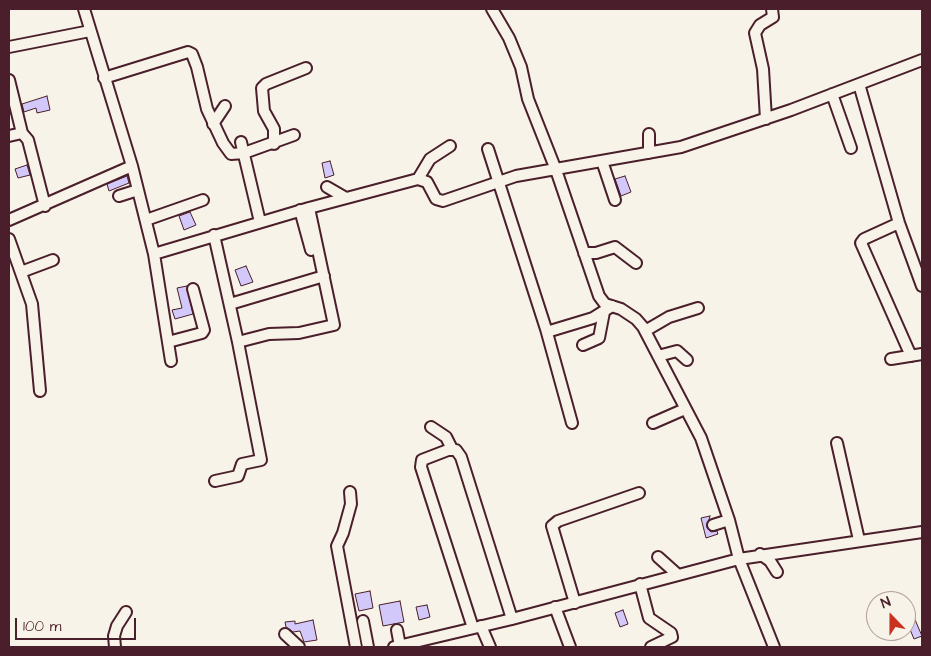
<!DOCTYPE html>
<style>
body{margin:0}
#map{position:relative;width:931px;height:656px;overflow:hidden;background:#f7f3e8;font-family:"Architects Daughter",sans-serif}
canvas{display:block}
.frame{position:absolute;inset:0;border:10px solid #4a1f2b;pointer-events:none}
.north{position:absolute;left:866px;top:591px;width:50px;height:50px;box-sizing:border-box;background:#f7f3e8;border:1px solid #b29e9c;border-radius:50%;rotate:338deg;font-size:14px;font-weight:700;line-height:20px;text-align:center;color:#4a1f2b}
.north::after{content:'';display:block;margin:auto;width:18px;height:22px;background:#c8321e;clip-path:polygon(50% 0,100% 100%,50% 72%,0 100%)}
.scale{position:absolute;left:15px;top:618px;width:121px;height:22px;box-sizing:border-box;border:2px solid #4a1f2b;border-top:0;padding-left:6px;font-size:15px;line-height:18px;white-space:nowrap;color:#4a1f2b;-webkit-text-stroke:4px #f7f3e8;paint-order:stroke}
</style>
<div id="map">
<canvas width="931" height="656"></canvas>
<div class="frame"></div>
<div class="north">N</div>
<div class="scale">100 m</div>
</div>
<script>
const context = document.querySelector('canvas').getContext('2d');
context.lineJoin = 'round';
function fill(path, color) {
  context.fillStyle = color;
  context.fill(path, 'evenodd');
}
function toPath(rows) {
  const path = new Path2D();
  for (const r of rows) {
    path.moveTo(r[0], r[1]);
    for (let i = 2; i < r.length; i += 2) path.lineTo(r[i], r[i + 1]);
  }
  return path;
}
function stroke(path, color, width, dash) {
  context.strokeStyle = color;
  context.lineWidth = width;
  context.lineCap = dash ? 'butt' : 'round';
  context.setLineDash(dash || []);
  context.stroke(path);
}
const building = toPath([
 [47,96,50,110,37,113,36,108,24,112,22,104,47,96],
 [330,161,334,175,325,178,322,163,330,161],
 [27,165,30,175,18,178,15,169,27,165],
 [127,176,129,183,109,191,107,184,127,176],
 [625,176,631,192,621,196,615,179,625,176],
 [190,212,196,225,184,230,179,216,190,212],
 [246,266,253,282,241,286,235,270,246,266],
 [187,286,193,314,175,319,172,310,182,308,177,288,187,286],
 [710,516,707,528,711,532,717,531,718,534,706,538,701,518,710,516],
 [370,591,373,608,359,611,355,594,370,591],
 [400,601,404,622,383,626,379,605,400,601],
 [427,605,430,617,419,620,416,607,427,605],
 [623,610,628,624,620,627,615,613,623,610],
 [913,615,922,636,914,639,906,620,906,618,913,615],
 [313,620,317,640,304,642,300,631,293,632,286,627,285,622,295,621,295,624,313,620]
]);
fill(building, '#d3c8fa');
stroke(building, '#4a1f2b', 1);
const street = toPath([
 [84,9,132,166],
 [492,9,509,38,521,67,528,99,556,170,599,296,605,304,621,309,636,319,643,327,701,438,729,520,739,559,774,647],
 [9,47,90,31],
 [104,78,188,52,192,54,197,67,207,109,223,143,231,154,244,153,294,135],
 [9,80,22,133,28,140,45,206],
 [859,84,899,223,922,286],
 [832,94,851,148],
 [766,119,763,69,755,33,760,25,773,17,772,9],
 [213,124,225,106],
 [9,136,22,133],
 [241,142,260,222],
 [274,144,274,129,264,111,262,88,266,84,306,68],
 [488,149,546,329,550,331,593,318,612,306],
 [649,153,649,134],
 [602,161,615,200],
 [418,179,430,159,450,146],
 [327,187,346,198],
 [119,196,138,190],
 [300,210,311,250],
 [9,220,132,166,154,254,309,208,418,179,427,182,436,199,443,201,516,176,681,147,791,110,922,60],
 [146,220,203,200],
 [899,223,864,239,861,243,911,356],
 [214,235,238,342,261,460,242,464,238,476,215,481],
 [9,239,32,304,40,391],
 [584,253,596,253,615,247,636,263],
 [154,254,171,361],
 [21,272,53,260],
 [230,304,324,276],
 [546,329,572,423],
 [645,331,669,317,698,308],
 [168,342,202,333,204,330,193,289],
 [238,342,269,334,299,333,334,325,309,208],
 [583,345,599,338,604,312],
 [658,356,677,351,687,360],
 [891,359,922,354],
 [653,423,685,409],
 [431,427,446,437,452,449],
 [837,443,859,540],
 [350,492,351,504,343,533,337,546,356,647],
 [713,525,729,520],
 [760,554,770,561,777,572],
 [658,557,677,574],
 [640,584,649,618,671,633,672,637,651,647],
 [575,603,552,526,558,521,639,493],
 [555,607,570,647],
 [363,621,368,647],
 [481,626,490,647],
 [473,628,421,467,422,460,448,450,456,450,461,457,512,619],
 [397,630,400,646],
 [285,634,299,647],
 [115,647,114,636,117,626,126,612],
 [394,647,512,619,739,559,922,532]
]);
stroke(street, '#4a1f2b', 14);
stroke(street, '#f7f3e8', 10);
</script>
